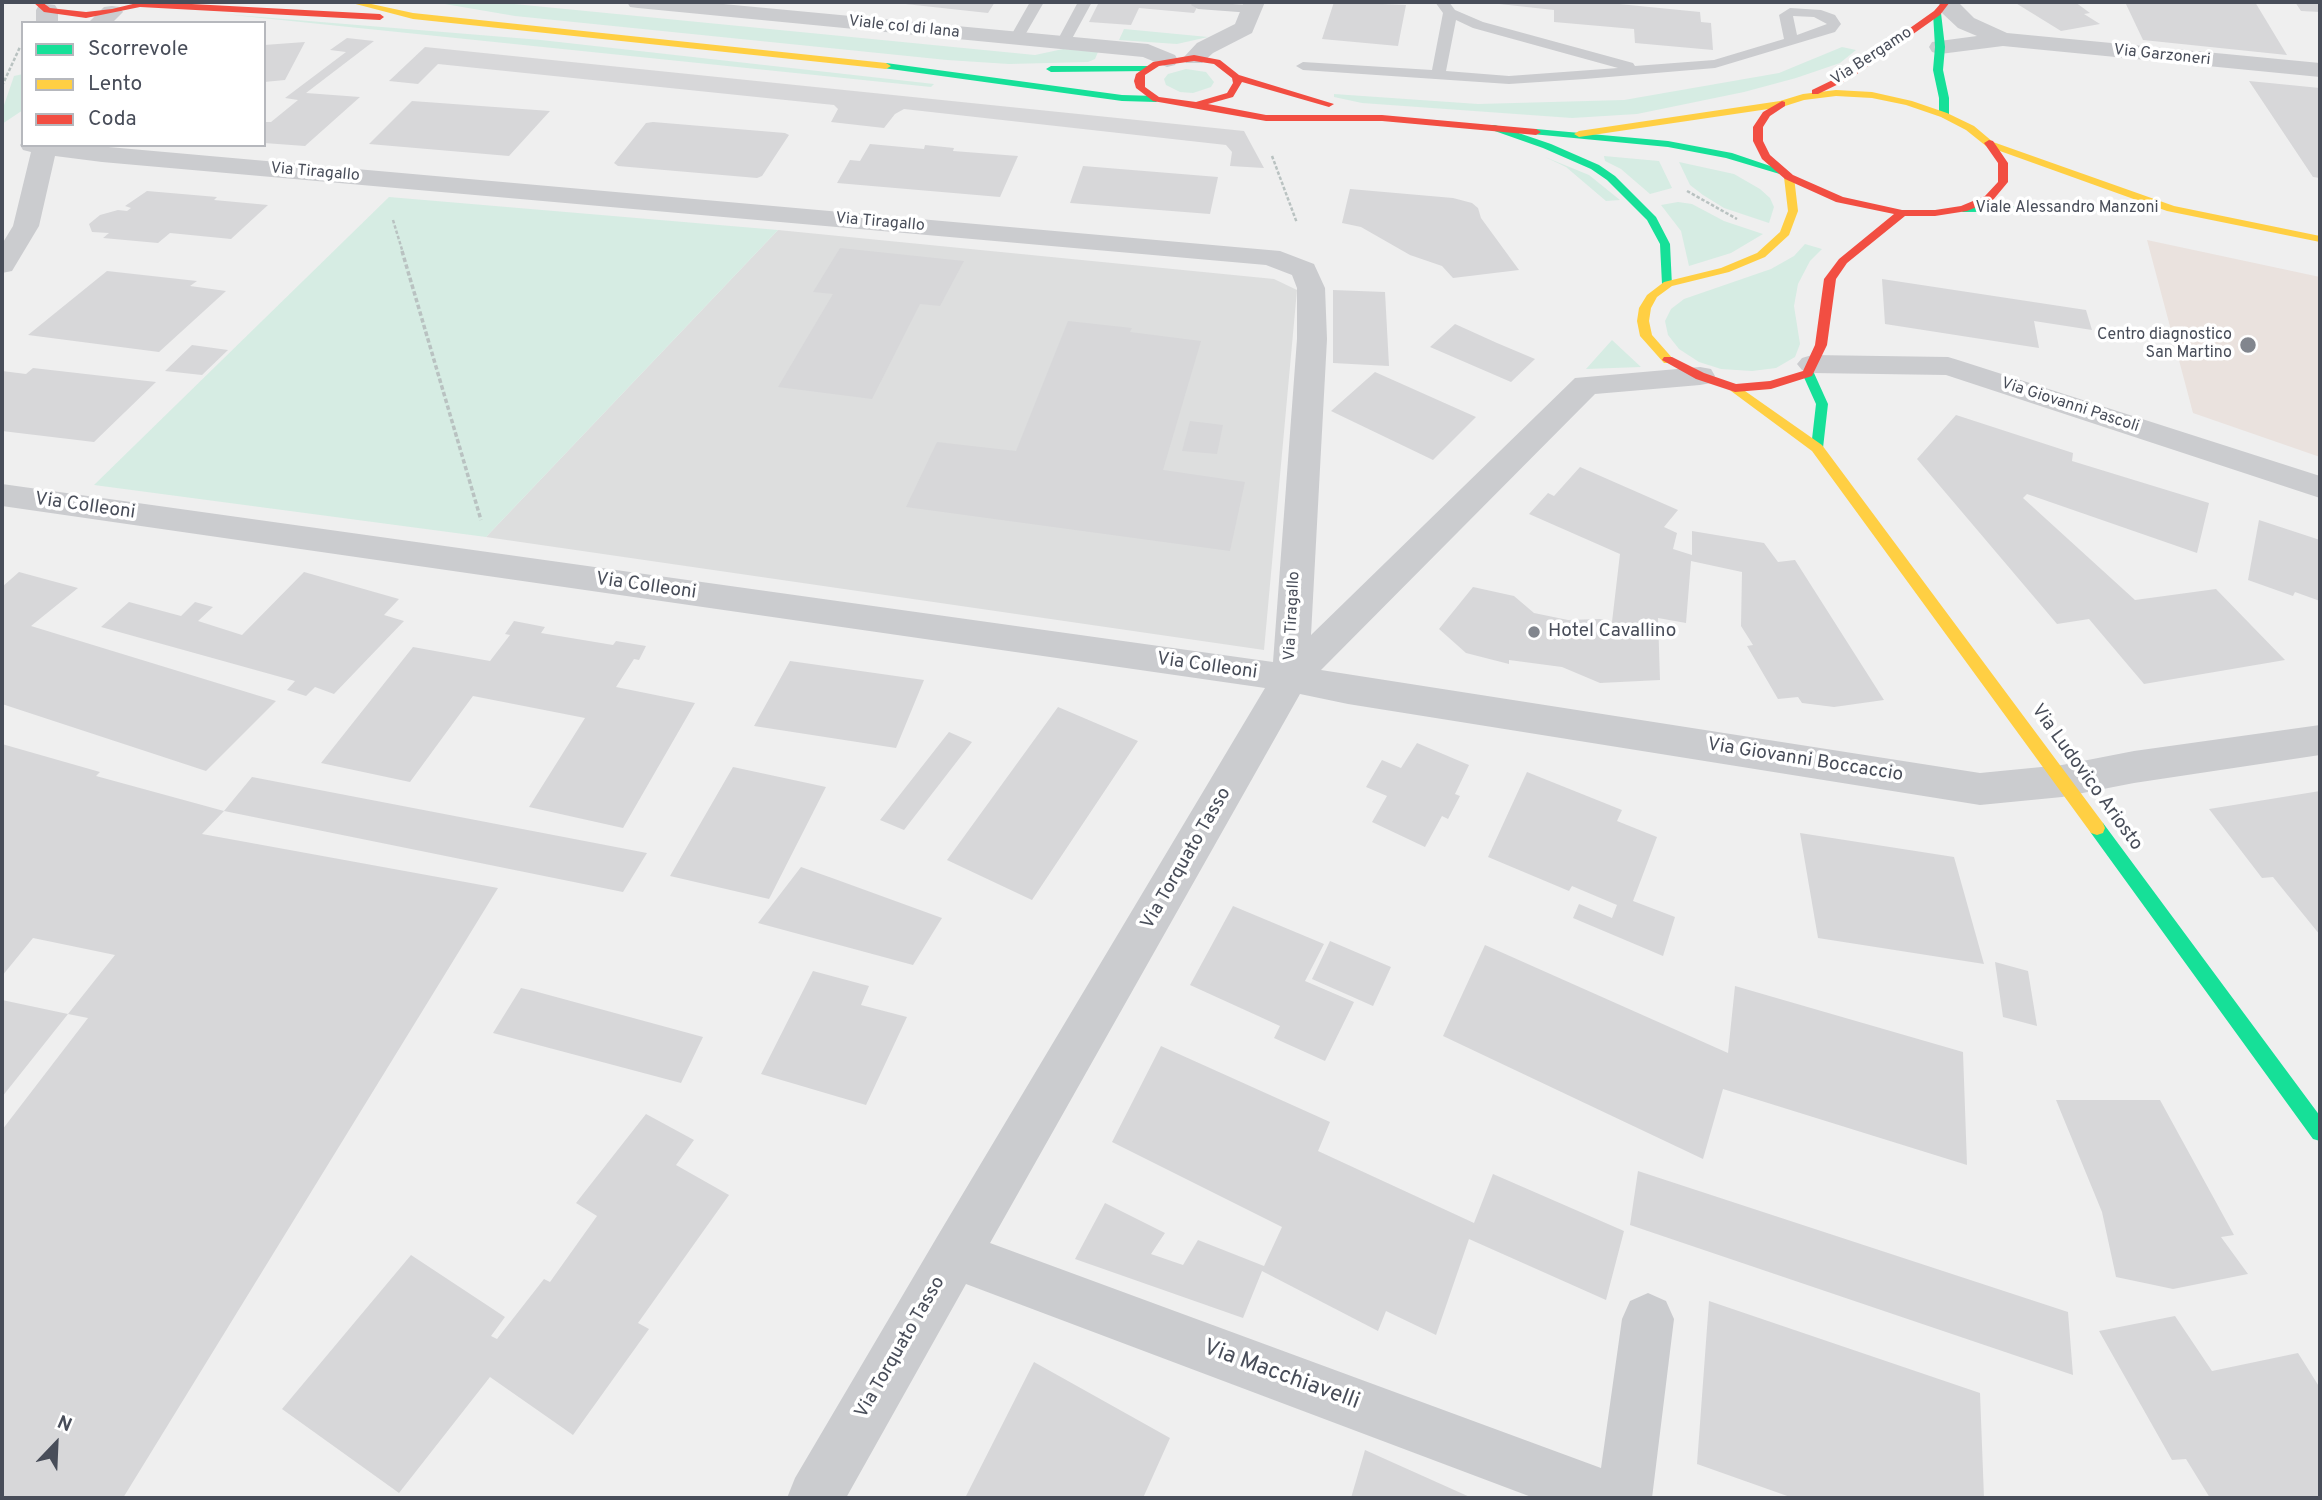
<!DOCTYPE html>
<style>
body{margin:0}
#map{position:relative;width:2322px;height:1500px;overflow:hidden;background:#efefef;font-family:Overpass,sans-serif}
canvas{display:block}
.frame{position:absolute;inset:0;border:4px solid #484d59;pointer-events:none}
.legend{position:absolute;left:21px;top:21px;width:245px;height:126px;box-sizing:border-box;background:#fff;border:2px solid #b6b8bd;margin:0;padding:9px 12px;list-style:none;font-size:21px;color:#484d59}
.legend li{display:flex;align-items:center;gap:14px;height:35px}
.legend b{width:35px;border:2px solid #b6b8bd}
.north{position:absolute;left:21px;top:1409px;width:70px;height:70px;-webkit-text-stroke:5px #fff;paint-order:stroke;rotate:23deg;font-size:19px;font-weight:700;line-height:28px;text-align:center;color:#484d59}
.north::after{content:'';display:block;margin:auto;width:24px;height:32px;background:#484d59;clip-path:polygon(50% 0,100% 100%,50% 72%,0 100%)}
</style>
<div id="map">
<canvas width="2322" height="1500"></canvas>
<div class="frame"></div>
<ul class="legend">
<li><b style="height:9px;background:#16e098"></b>Scorrevole</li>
<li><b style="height:9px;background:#ffcf43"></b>Lento</li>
<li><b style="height:9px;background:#f24e42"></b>Coda</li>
</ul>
<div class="north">N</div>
</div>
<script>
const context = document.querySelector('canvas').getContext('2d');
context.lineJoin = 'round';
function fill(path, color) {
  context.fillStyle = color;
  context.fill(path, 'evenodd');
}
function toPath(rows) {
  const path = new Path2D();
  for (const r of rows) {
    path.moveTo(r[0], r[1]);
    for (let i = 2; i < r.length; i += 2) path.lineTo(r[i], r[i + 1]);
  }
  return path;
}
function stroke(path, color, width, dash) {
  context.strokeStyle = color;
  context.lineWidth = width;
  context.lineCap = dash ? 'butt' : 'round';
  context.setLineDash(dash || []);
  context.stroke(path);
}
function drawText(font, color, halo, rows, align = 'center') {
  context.font = font + ' Overpass,sans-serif';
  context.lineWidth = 7;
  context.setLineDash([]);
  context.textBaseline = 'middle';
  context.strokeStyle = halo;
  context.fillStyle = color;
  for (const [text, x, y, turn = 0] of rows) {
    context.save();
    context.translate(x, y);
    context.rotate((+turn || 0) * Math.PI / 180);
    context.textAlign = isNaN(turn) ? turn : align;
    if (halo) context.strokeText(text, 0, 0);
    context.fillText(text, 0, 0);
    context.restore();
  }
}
fill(toPath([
 [778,230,1274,279,1297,290,1264,650,486,537]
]), '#dddede');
fill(toPath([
 [2147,240,2320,277,2320,457,2193,413]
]), '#eae2de');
fill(toPath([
 [433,2,494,2,1035,55,1063,49,1098,52,1095,59,1088,62,1009,64,947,60,515,16],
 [223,14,541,40,934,84,931,87],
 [1124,29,1208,37,1177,44,1119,40],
 [1842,47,1856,50,1840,63,1796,78,1744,92,1637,114,1572,118,1362,103,1334,97,1334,94,1478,104,1624,100,1779,73],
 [1186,69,1206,72,1214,82,1211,87,1193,93,1180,92,1166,85,1164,79,1168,74],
 [23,74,23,110,2,124,2,111,14,76],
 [1604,156,1659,161,1672,188,1650,194,1621,169,1605,161],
 [1545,157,1589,175,1620,200,1606,201,1566,167],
 [1679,162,1734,174,1760,189,1770,198,1774,207,1769,223,1724,208,1703,195,1690,185],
 [389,197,778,230,486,537,94,485],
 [1678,202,1692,204,1724,221,1763,234,1731,253,1689,266,1681,231,1661,205],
 [1805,244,1822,249,1810,261,1798,284,1794,306,1800,344,1795,357,1776,368,1752,371,1721,369,1699,362,1679,349,1668,335,1665,321,1671,309,1684,299,1771,269,1794,256],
 [1612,340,1641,367,1586,369]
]), '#d6ece3');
fill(toPath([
 [887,2,995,2,988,13],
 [1099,2,1200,2,1194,13,1139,8,1131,25,1089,22],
 [1334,2,1406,5,1398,46,1322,39],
 [1481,2,1619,2,1619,4,1700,12,1701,22,1711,23,1713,50,1635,43,1634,29,1554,22,1554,10],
 [2014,2,2075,2,2090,13,2084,14,2100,24,2061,31],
 [2125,2,2255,2,2287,55,2143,40],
 [2295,2,2320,2,2320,12,2301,11],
 [347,38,374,41,306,93,360,97,305,146,264,143,264,122,271,122,298,100,285,98,346,52,330,50],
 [305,42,285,80,264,82,264,45],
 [425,47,1244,131,1264,168,1230,166,1232,152,1226,145,904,109,895,114,884,128,831,122,838,109,834,105,438,64,418,84,389,81],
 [2249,81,2320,88,2320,178,2313,177],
 [412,101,550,111,509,156,369,144],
 [653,122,785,133,789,135,762,176,757,178,618,166,614,163,646,123],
 [870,144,924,149,925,145,954,148,953,151,1018,156,1000,197,837,183,850,160,860,161],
 [1083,166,1218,177,1210,214,1070,203],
 [1350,189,1453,198,1472,203,1478,208,1481,218,1519,270,1453,278,1442,266,1410,255,1361,227,1342,223],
 [147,191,217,197,214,200,268,205,231,239,170,233,158,243,103,238,109,233,92,232,89,224,100,215,118,210,127,211,131,208,125,206],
 [840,248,964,261,940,306,920,304,872,399,778,387,833,294,813,292],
 [107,271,197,281,190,286,226,291,159,352,28,335],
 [1882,279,2086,310,2092,330,2034,321,2039,348,1885,324],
 [1333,290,1385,292,1389,366,1333,363],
 [1068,321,1132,328,1130,332,1201,341,1163,470,1245,482,1230,551,906,507,937,442,1016,451],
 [1455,324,1497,343,1535,359,1511,382,1430,347],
 [192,345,228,350,202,375,165,371],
 [33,368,156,382,94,442,2,431,2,371,26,374],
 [1375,372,1476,417,1433,460,1331,411],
 [1956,415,2073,453,2072,461,2209,503,2197,553,2027,494,2023,498,2135,600,2216,589,2285,660,2144,684,2089,619,2057,624,1917,459],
 [1190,421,1223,425,1217,454,1182,451],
 [1580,467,1678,510,1664,527,1677,533,1673,549,1692,555,1692,531,1764,543,1778,562,1795,560,1884,700,1834,707,1802,703,1798,697,1778,699,1747,646,1753,645,1741,626,1742,572,1691,561,1686,623,1658,618,1660,680,1600,683,1562,667,1509,660,1509,664,1466,653,1439,629,1473,587,1514,596,1534,613,1568,620,1600,619,1612,622,1620,554,1529,514,1548,493,1554,496],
 [2259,520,2320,540,2320,601,2295,592,2293,596,2248,580],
 [19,572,78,588,31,626,276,701,206,771,2,704,2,587],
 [304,572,399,599,384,615,404,621,334,694,315,687,306,696,287,690,295,681,101,627,129,602,181,616,195,602,213,607,198,621,242,635],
 [514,621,545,627,541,633,613,645,616,641,646,646,639,660,634,659,616,687,695,703,623,828,529,807,585,718,473,696,410,782,321,763,413,647,490,661,510,635,505,634],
 [790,661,924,680,896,748,754,726],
 [1058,707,1138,741,1032,900,947,860],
 [949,732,972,742,904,830,880,820],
 [1417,743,1469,765,1455,794,1460,796,1448,819,1442,816,1425,847,1372,822,1387,796,1366,787,1382,760,1401,768],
 [2,744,100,772,96,776,224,811,202,834,498,888,123,1498,2,1498,2,1130,88,1018,68,1014,115,955,33,938,2,976],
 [733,767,826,787,769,899,670,876],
 [1527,772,1622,810,1617,821,1657,837,1633,901,1675,917,1663,956,1573,918,1579,904,1612,918,1617,905,1572,886,1569,891,1488,857],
 [252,777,647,853,623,892,224,811],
 [2320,791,2320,935,2273,877,2262,878,2209,809],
 [1800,833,1954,857,1984,964,1818,938],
 [801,867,832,878,942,918,913,965,758,923],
 [1233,906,1324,944,1305,981,1354,1002,1325,1061,1274,1038,1280,1026,1190,985],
 [1330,941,1391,967,1373,1006,1312,979],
 [1485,945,1728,1053,1735,986,1963,1052,1967,1165,1723,1089,1703,1159,1443,1036],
 [1995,962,2028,971,2037,1026,2003,1017],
 [813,971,869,986,861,1005,907,1017,866,1105,761,1074],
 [521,988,534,991,703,1037,681,1083,493,1033],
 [2,1000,68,1014,2,1097],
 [1161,1046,1330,1122,1318,1151,1474,1223,1493,1174,1624,1231,1606,1300,1469,1239,1436,1335,1386,1311,1378,1331,1262,1271,1243,1318,1075,1259,1105,1203,1165,1233,1151,1254,1183,1265,1198,1240,1264,1266,1282,1227,1112,1142],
 [2056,1100,2160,1100,2234,1235,2221,1237,2248,1274,2173,1289,2116,1277,2102,1212],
 [646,1114,694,1140,676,1165,729,1195,638,1323,649,1329,573,1435,490,1377,399,1493,282,1409,411,1255,505,1317,491,1336,497,1339,544,1279,550,1282,597,1216,576,1203],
 [1638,1171,2068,1312,2073,1375,1630,1225],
 [1709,1301,1980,1393,1984,1498,1793,1498,1697,1464],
 [2175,1316,2212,1371,2298,1353,2320,1388,2320,1498,2210,1498,2186,1459,2172,1460,2099,1331],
 [1034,1362,1170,1438,1143,1498,965,1498],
 [1365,1450,1472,1498,1351,1498]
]), '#d7d7d9');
stroke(toPath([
 [2,86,20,47],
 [1272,156,1297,223],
 [1687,191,1737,219],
 [393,220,403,253]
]), '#b9c2c1', 2.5, [3.5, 2]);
stroke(toPath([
 [402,251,481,520]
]), '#b9c2c1', 3.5, [4.5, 2.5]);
fill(toPath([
 [1030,2,1044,2,1021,42,1011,42,1009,39,1030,2],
 [1078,2,1092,2,1068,46,1058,46,1056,43,1078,2],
 [1193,2,1252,5,1259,9,1252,13,1198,9,1191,5,1193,2],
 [1435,2,1449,2,1455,10,1483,22,1633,63,1635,66,1714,60,1784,39,1779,15,1790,8,1821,10,1835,15,1841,24,1835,32,1715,68,1585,79,1509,84,1303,70,1296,66,1303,62,1432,70,1443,13,1435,2],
 [1793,16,1814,17,1827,24,1797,35,1793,16],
 [1456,20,1473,28,1618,68,1509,76,1446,71,1456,20]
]), '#cbcccf');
fill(toPath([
 [627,2,702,2,1148,44,1175,55,1178,60,1175,65,1167,67,1143,57,638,8,630,7,627,2],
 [1244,2,1265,2,1252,33,1213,53,1202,63,1186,63,1183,58,1197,43,1235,24,1244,2],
 [1938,2,1958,2,1974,18,2007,33,2320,63,2320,77,2003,46,1940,54,1932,52,1929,47,1932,42,1977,36,1958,28,1942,13,1938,2],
 [47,4,55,5,58,10,58,23,36,23,36,10,39,5,47,4],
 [112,6,120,7,123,12,112,23,88,23,104,7,112,6],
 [23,141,23,145,86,145,1280,251,1314,264,1325,288,1327,339,1311,635,1575,378,1700,367,1711,369,1715,376,1711,383,1700,385,1595,394,1321,670,1980,773,2062,765,2134,751,2320,725,2320,755,2134,783,2062,797,1980,805,1348,704,1300,694,990,1243,1601,1468,1622,1319,1630,1301,1648,1293,1666,1301,1674,1319,1652,1498,1534,1498,966,1284,846,1498,787,1498,795,1478,937,1237,1265,688,2,506,2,484,1273,662,1297,339,1297,288,1292,275,1266,265,102,162,55,156,39,226,12,271,2,273,2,244,13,226,31,152,23,150,20,145,23,141],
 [1812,355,1948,357,1958,360,2320,476,2320,498,1946,375,1812,373,1802,370,1797,364,1802,358,1812,355]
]), '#cbcccf');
fill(toPath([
 [1937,10,1941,13,1945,47,1943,70,1949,98,1949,115,1944,118,1939,115,1939,98,1933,70,1935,47,1933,13,1937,10],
 [886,63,1122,95,1156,96,1161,99,1156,102,1122,101,883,68,881,66,886,63],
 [1147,66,1150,67,1150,71,1051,72,1046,69,1051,66,1147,66],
 [1489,125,1495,125,1551,144,1599,165,1615,176,1656,217,1670,244,1672,286,1662,284,1660,244,1647,220,1607,180,1591,169,1543,148,1489,129,1489,125],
 [1536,129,1668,141,1732,153,1788,172,1783,175,1726,158,1668,147,1532,134,1532,130,1536,129],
 [2144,206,2149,209,2148,211,1963,212,1958,209,1963,206,2144,206],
 [1808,369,1814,373,1828,404,1823,448,1817,452,1811,448,1816,404,1802,373,1808,369],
 [2097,821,2103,823,2320,1116,2320,1141,2313,1139,2091,833,2089,828,2091,823,2097,821]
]), '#16e098');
fill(toPath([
 [348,2,362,2,413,13,886,63,891,66,886,69,413,19,348,2],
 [1836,90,1872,92,1912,101,1947,113,1974,126,1993,142,2174,206,2320,236,2320,242,2167,211,1986,146,1966,130,1941,117,1906,105,1872,98,1836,96,1804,100,1782,107,1579,137,1574,134,1579,131,1780,101,1803,94,1836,90],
 [1789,174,1794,177,1798,211,1789,235,1765,257,1729,272,1672,286,1657,297,1651,308,1649,321,1652,335,1674,360,1672,363,1664,363,1640,336,1637,321,1639,308,1647,295,1664,282,1721,268,1757,253,1780,232,1788,211,1784,177,1789,174],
 [1735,384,1822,445,2103,823,2105,828,2103,833,2097,835,2091,833,1812,451,1731,391,1729,388,1735,384]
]), '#ffcf43');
fill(toPath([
 [33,2,42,2,50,8,86,12,112,9,141,2,154,2,380,14,384,17,380,20,140,7,86,18,44,12,33,2],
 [1942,2,1950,2,1940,15,1851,78,1818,94,1812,94,1812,90,1845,74,1934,11,1942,2],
 [1194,55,1220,60,1239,75,1334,104,1329,107,1242,82,1233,97,1208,104,1266,115,1382,115,1536,129,1541,132,1536,135,1382,121,1266,121,1153,101,1136,88,1134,81,1136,74,1153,62,1194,55],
 [1194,61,1214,64,1232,78,1233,83,1227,93,1196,102,1159,97,1145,87,1145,75,1159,66,1194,61],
 [1782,101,1785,102,1785,106,1770,116,1763,127,1763,141,1770,155,1793,175,1843,197,1902,210,1935,210,1961,206,1985,196,1998,182,1998,163,1984,143,1989,140,1993,141,2008,163,2008,182,1993,200,1967,211,1935,216,1905,216,1847,263,1836,279,1827,345,1812,376,1771,389,1735,392,1696,379,1662,360,1664,357,1672,357,1704,373,1736,384,1770,381,1803,371,1815,345,1824,279,1839,259,1894,214,1836,202,1785,179,1762,159,1753,141,1753,127,1763,112,1782,101]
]), '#f24e42');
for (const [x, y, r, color] of [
 [2248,345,9,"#82868e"],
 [1534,632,7,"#82868e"]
]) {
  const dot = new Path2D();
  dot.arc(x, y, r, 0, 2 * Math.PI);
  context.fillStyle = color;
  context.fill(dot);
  stroke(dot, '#fff', 2.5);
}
drawText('16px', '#484d59', '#fff', [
 ["Viale col di lana",904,28,6],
 ["Via Garzoneri",2162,56,6],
 ["Via Bergamo",1872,57,-33],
 ["Via Tiragallo",315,173,5],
 ["Viale Alessandro Manzoni",2067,209],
 ["Via Tiragallo",880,223,5],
 ["Via Giovanni Pascoli",2070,406,18],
 ["Via Tiragallo",1293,616,-87]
]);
drawText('16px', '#484d59', '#fff', [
 ["Centro diagnostico",2232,336],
 ["San Martino",2232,354]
], 'right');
drawText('19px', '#484d59', '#fff', [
 ["Via Colleoni",85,507,8],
 ["Via Colleoni",646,587,8],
 ["Via Colleoni",1207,667,8],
 ["Via Giovanni Boccaccio",1805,761,9],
 ["Via Ludovico Ariosto",2086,778,54],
 ["Via Torquato Tasso",1187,859,-60],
 ["Via Torquato Tasso",901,1348,-60]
]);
drawText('19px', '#484d59', '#fff', [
 ["Hotel Cavallino",1548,632]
], 'left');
drawText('23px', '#484d59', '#fff', [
 ["Via Macchiavelli",1281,1376,20]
]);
</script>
